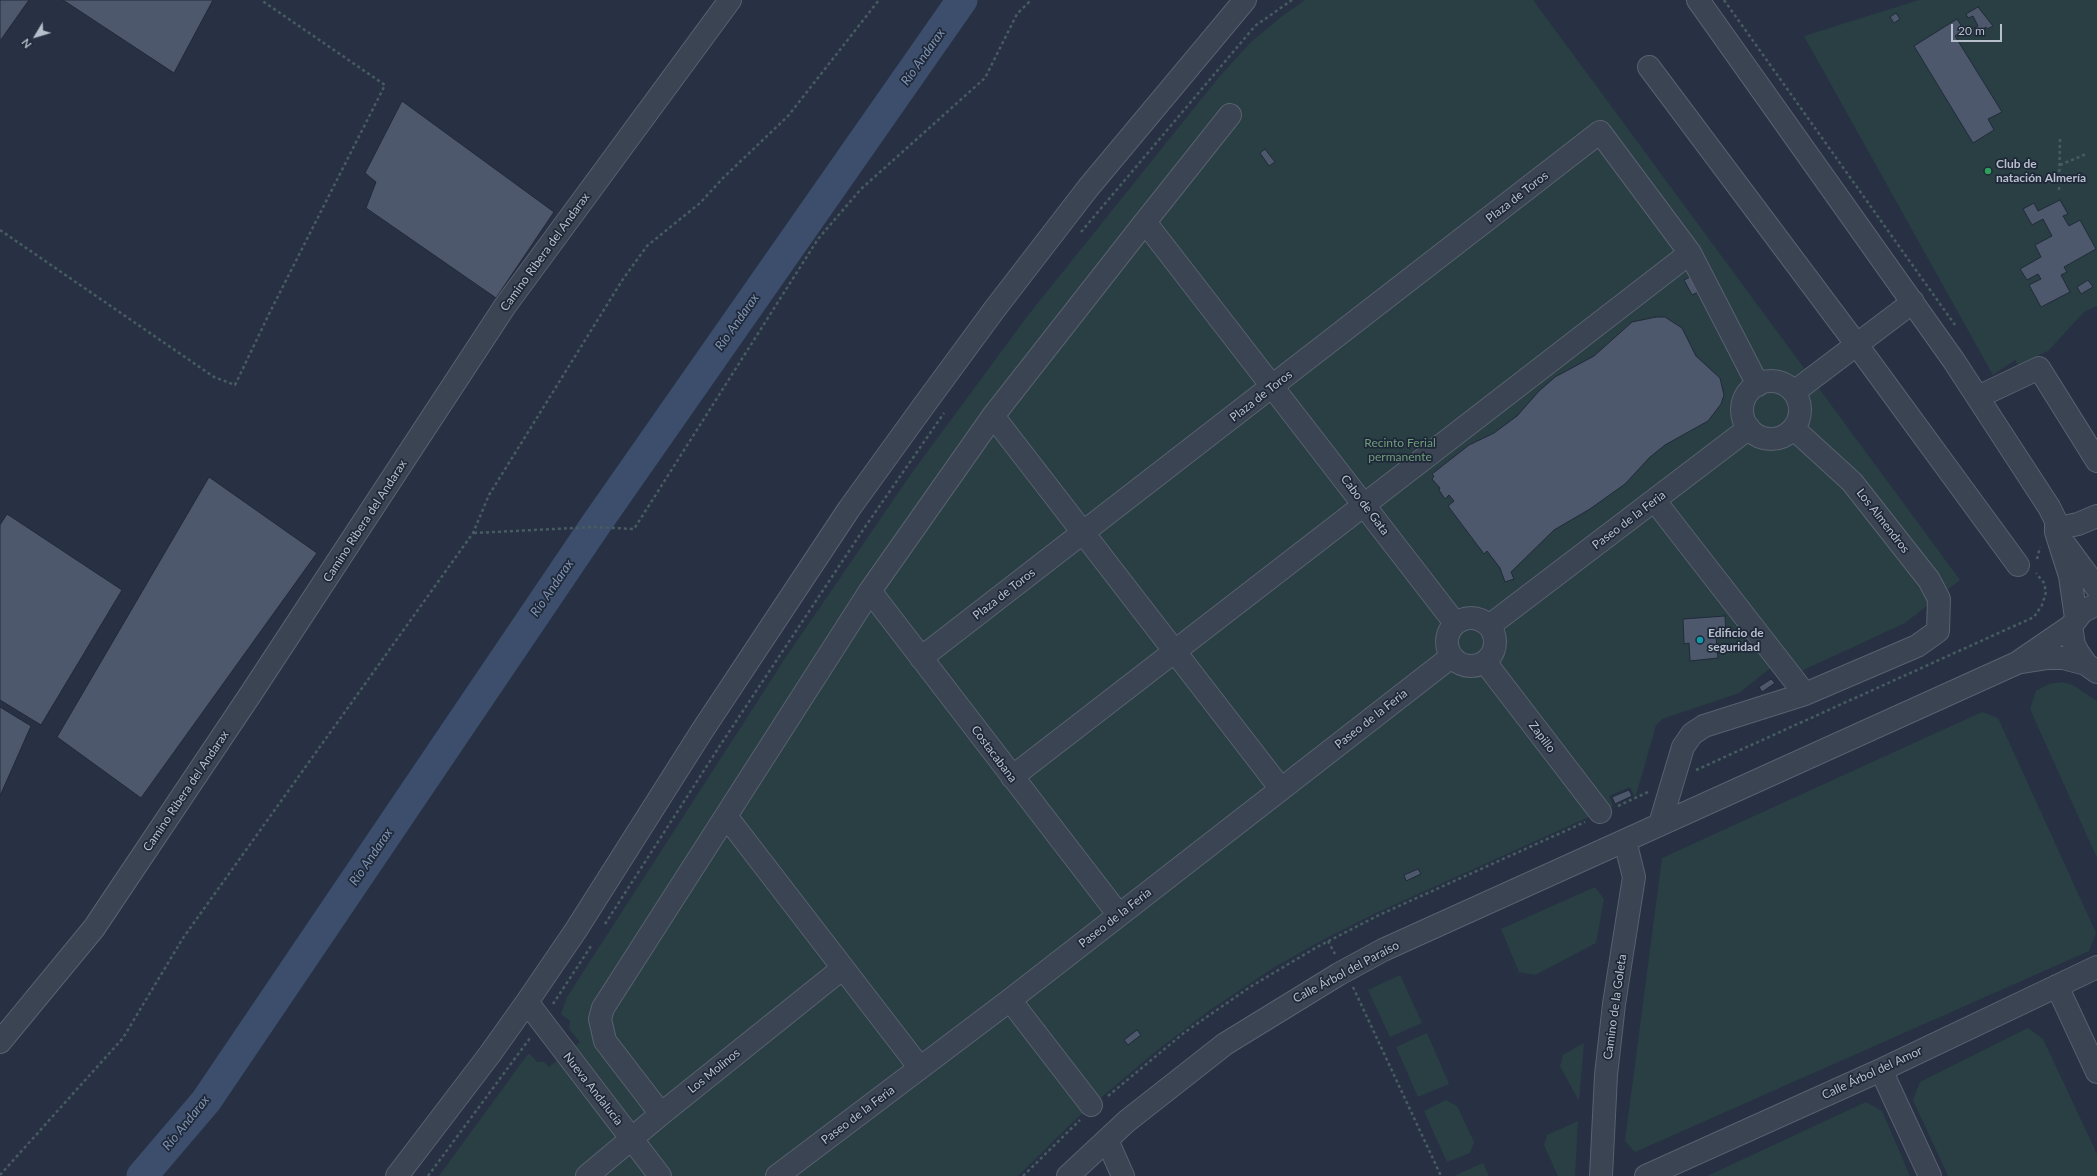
<!DOCTYPE html>
<meta charset="utf-8">
<style>
body{margin:0}
#map{position:relative;width:2097px;height:1176px;overflow:hidden;background:#273143;font-family:Lato,sans-serif}
canvas{display:block}
.north{position:absolute;left:16px;top:16px;width:40px;height:40px;-webkit-text-stroke:3px #1f2838;paint-order:stroke;rotate:232deg;font-size:11px;font-weight:700;line-height:16px;text-align:center;color:#b8bfcc}
.north::after{content:'';display:block;margin:auto;width:14px;height:18px;background:#b8bfcc;clip-path:polygon(50% 0,100% 100%,50% 72%,0 100%)}
.scale{position:absolute;left:1951px;top:24px;width:51px;height:18px;box-sizing:border-box;border:2px solid #b8bfcc;border-top:0;padding-left:5px;font-size:12px;line-height:14px;white-space:nowrap;color:#b8bfcc;-webkit-text-stroke:3px #1f2838;paint-order:stroke}
</style>
<div id="map">
<canvas width="2097" height="1176"></canvas>
<div class="north">N</div>
<div class="scale">20 m</div>
</div>
<script>
const context = document.querySelector('canvas').getContext('2d');
context.lineJoin = 'round';
function fill(path, color) {
  context.fillStyle = color;
  context.fill(path, 'evenodd');
}
function toPath(rows) {
  const path = new Path2D();
  for (const r of rows) {
    if (r.length === 3) {
      path.moveTo(r[0] + r[2], r[1]);
      path.arc(r[0], r[1], r[2], 0, 2 * Math.PI);
      continue;
    }
    path.moveTo(r[0], r[1]);
    for (let i = 2; i < r.length; i += 2) path.lineTo(r[i], r[i + 1]);
  }
  return path;
}
function stroke(path, color, width, dash) {
  context.strokeStyle = color;
  context.lineWidth = width;
  context.lineCap = dash ? 'butt' : 'round';
  context.setLineDash(dash || []);
  context.stroke(path);
}
function drawText(font, color, halo, rows, align = 'center') {
  context.font = font + ' Lato,sans-serif';
  context.lineWidth = 3.5;
  context.setLineDash([]);
  context.textBaseline = 'middle';
  context.strokeStyle = halo;
  context.fillStyle = color;
  for (const [text, x, y, turn = 0] of rows) {
    context.save();
    context.translate(x, y);
    context.rotate((+turn || 0) * Math.PI / 180);
    context.textAlign = isNaN(turn) ? turn : align;
    if (halo) context.strokeText(text, 0, 0);
    context.fillText(text, 0, 0);
    context.restore();
  }
}
fill(toPath([
 [1305,0,1533,0,1960,580,1905,623,1799,672,1778,668,1769,669,1739,693,1662,719,1656,725,1636,795,1634,796,1630,787,1609,796,1613,806,1376,913,1315,944,1273,968,1210,1010,1155,1052,1077,1118,1018,1176,439,1176,528,1054,530,1054,537,1062,544,1062,549,1067,580,1042,569,1029,570,1021,561,1014,567,997,786,657,911,474,1029,314,1219,77,1250,43,1281,17],
 [1919,0,2097,0,2097,306,2084,312,2048,351,2018,365,2015,360,1993,375,1804,36],
 [2062,682,2073,685,2097,701,2097,858,2030,709,2036,691,2049,684],
 [1982,712,1998,718,2096,933,2089,951,1635,1152,1625,1141,1662,858],
 [1595,887,1604,899,1596,943,1535,975,1519,972,1501,929],
 [1400,975,1422,1023,1390,1037,1368,990],
 [2028,1028,2043,1039,2097,1154,2097,1176,1948,1176,1913,1100,1920,1082],
 [1427,1033,1449,1084,1418,1097,1396,1047],
 [1584,1043,1579,1101,1560,1066,1563,1055],
 [1446,1100,1457,1106,1474,1142,1470,1153,1447,1162,1424,1111],
 [1866,1102,1882,1111,1910,1176,1707,1176],
 [1578,1121,1575,1176,1558,1176,1544,1145,1547,1135],
 [1483,1163,1489,1176,1454,1176]
]), '#293f44');
stroke(toPath([
 [142,1176,206,1101,594,527,962,0]
]), '#3c4e6b', 31);
const building = toPath([
 [0,0,29,0,0,41,0,0],
 [63,0,213,0,174,73,63,0],
 [1978,7,1993,26,1987,29,1986,27,1977,33,1974,28,1978,26,1973,16,1968,18,1966,14,1978,7],
 [1896,13,1900,19,1894,23,1890,17,1896,13],
 [1957,19,1964,30,1955,36,2002,112,1988,119,1994,130,1973,143,1914,46,1957,19],
 [402,101,554,212,496,298,366,208,376,182,365,173,402,101],
 [1265,149,1275,162,1269,166,1260,153,1265,149],
 [2060,200,2068,214,2063,216,2069,226,2080,220,2096,249,2064,267,2067,272,2061,275,2070,292,2041,307,2029,285,2041,279,2038,274,2027,280,2020,269,2041,257,2035,245,2052,236,2043,219,2032,225,2023,209,2034,203,2038,211,2060,200],
 [1690,277,1698,292,1692,295,1684,280,1690,277],
 [2088,280,2093,287,2081,294,2077,287,2088,280],
 [1656,317,1665,317,1682,328,1696,356,1720,378,1724,395,1721,404,1708,421,1665,445,1650,457,1625,484,1590,509,1554,530,1511,572,1514,579,1505,582,1500,568,1487,551,1484,554,1448,506,1454,501,1449,495,1445,499,1439,490,1440,488,1432,479,1434,476,1432,474,1469,445,1494,433,1517,416,1539,391,1555,377,1594,356,1632,322,1656,317],
 [209,477,317,553,141,798,57,737,209,477],
 [7,514,122,590,41,725,0,700,0,525,7,514],
 [1725,616,1726,636,1716,637,1718,658,1690,661,1689,643,1684,644,1683,619,1725,616],
 [1771,679,1775,683,1762,692,1759,687,1771,679],
 [0,707,31,726,0,796,0,707],
 [1629,790,1632,796,1615,804,1612,797,1629,790],
 [1418,869,1421,874,1406,881,1404,875,1418,869],
 [1137,1030,1141,1035,1128,1045,1124,1040,1137,1030]
]);
fill(building, '#4d586c');
stroke(building, '#222a3a', 1);
const minor = toPath([
 [1698,0,1954,361,2049,507,2056,521,2056,532,2070,576,2076,618],
 [1649,67,1857,345,2018,565],
 [1230,115,1145,222,1455,623],
 [1771,410,29],
 [1794,392,1913,302],
 [1978,397,2039,368,2097,461],
 [993,416,1281,789],
 [1655,501,1805,694],
 [2056,532,2064,527,2078,524,2097,516],
 [2066,546,2097,588],
 [870,591,1119,915],
 [2097,604,2082,612,2071,626,2074,645,2079,654,2086,664,2097,672],
 [1471,642,24],
 [1489,626,1749,428],
 [921,658,1600,132,1690,253,1758,385],
 [1485,662,1600,812],
 [2022,662,2048,658,2063,658,2086,664],
 [1012,777,1690,253],
 [726,816,920,1068],
 [1660,824,1683,747,1692,734,1704,726,1805,694,1917,646,1938,631,1939,599,1929,580,1852,482,1794,429],
 [2057,986,2097,1072],
 [1010,1000,1091,1105],
 [527,1002,660,1176],
 [0,1042,94,928,252,692,505,306,730,0],
 [1881,1070,1930,1176],
 [661,1114,605,1041,600,1019,603,1008,870,591,993,416,1145,222],
 [1107,1140,1123,1176],
 [397,1176,490,1054,527,1002,576,930,702,731,849,509,922,408,994,310,1088,188,1245,0],
 [587,1176,661,1114,843,968],
 [777,1176,1010,1000,1451,657],
 [1068,1176,1127,1121,1225,1044,1339,974,1383,950,2017,663,2071,626],
 [1601,1176,1606,1075,1614,1004,1634,877,1625,841],
 [1646,1176,1881,1070,2097,967]
]);
stroke(minor, '#596170', 24);
stroke(toPath([
 [1724,0,1955,325],
 [2060,165,2086,154],
 [2059,190,2060,138],
 [0,230,214,377,235,385,269,314,385,85,261,0],
 [1081,232,1255,26,1292,0],
 [474,533,594,527,634,529,818,239,861,189,985,78,1017,14,1031,0],
 [2037,559,2040,547],
 [1696,770,2034,617,2042,605,2046,592,2044,583,2036,573],
 [1618,806,1650,791],
 [605,924,721,744,865,527,944,413],
 [1328,941,1335,954],
 [1353,987,1441,1176],
 [553,1004,591,946],
 [1108,1096,1185,1032,1250,987,1317,947,1379,915,1585,822],
 [0,1175,123,1038,183,938,473,533,489,495,623,279,647,246,700,203,723,178,788,116,879,0],
 [428,1176,530,1038],
 [1023,1176,1080,1120]
]), '#475c60', 2.5, [3, 3]);
stroke(minor, '#3b4452', 22);
for (const [x, y, r, color] of [
 [1988,171,4,"#2e9e5b"],
 [1700,640,4,"#0f9aa8"]
]) {
  const dot = new Path2D();
  dot.arc(x, y, r, 0, 2 * Math.PI);
  context.fillStyle = color;
  context.fill(dot);
  stroke(dot, '#1f2838', 1.5);
}
drawText('bold 12px', '#b8bfcc', '#1f2838', [
 ["Club de",1996,164],
 ["natación Almería",1996,178],
 ["Edificio de",1708,633],
 ["seguridad",1708,647]
], 'left');
drawText('12px', '#b8bfcc', '#1f2838', [
 ["Plaza de Toros",1517,197,-38],
 ["Camino Ribera del Andarax",545,252,-54],
 ["Plaza de Toros",1261,396,-38],
 ["Cabo de Gata",1365,505,53],
 ["Paseo de la Feria",1629,520,-37],
 ["Camino Ribera del Andarax",365,521,-57],
 ["Los Almendros",1883,521,52],
 ["Plaza de Toros",1004,594,-38],
 ["Paseo de la Feria",1371,719,-38],
 ["Zapillo",1542,737,53],
 ["Costacabana",994,754,53],
 ["Camino Ribera del Andarax",186,791,-56],
 ["Paseo de la Feria",1115,918,-38],
 ["Calle Árbol del Paraíso",1346,972,-28],
 ["Camino de la Goleta",1615,1007,-82],
 ["Los Molinos",714,1071,-39],
 ["Calle Árbol del Amor",1872,1073,-25],
 ["Nueva Andalucía",593,1089,52],
 ["Paseo de la Feria",858,1115,-37]
]);
drawText('12px', '#6f9d7c', '#1f2838', [
 ["Recinto Ferial",1400,443],
 ["permanente",1400,457]
]);
drawText('italic 13px', '#7f93b3', '#1f2838', [
 ["Río Andarax",923,57,-55],
 ["Río Andarax",737,322,-55],
 ["Río Andarax",552,588,-56],
 ["Río Andarax",371,857,-56],
 ["Río Andarax",186,1123,-51]
]);
</script>
